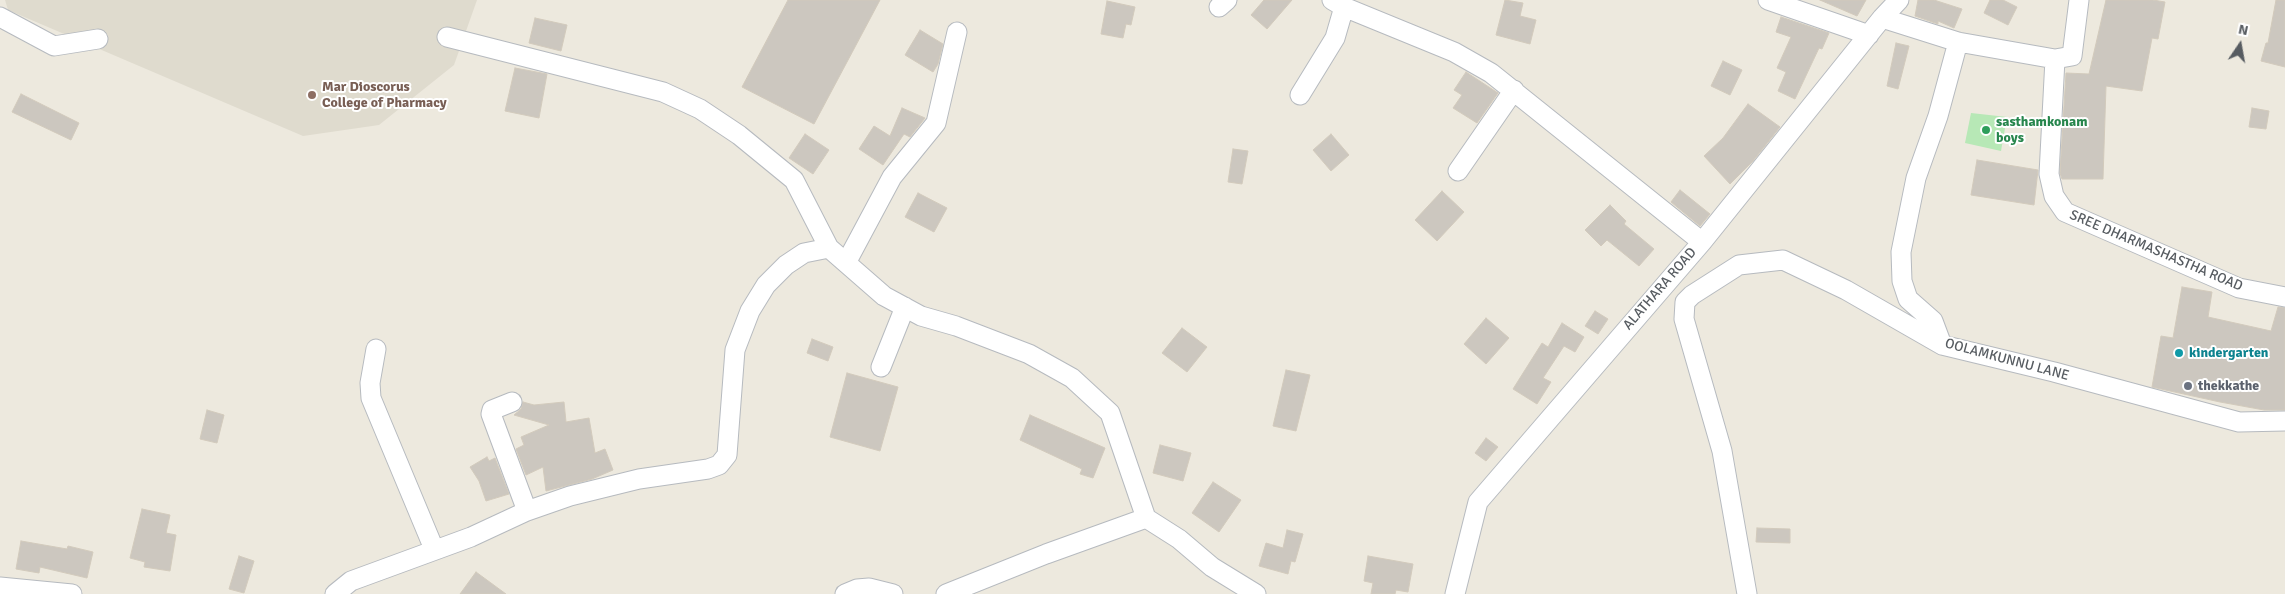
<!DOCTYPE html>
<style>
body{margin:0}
#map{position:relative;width:2285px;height:594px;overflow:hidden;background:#ede9de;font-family:Signika,sans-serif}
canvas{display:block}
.north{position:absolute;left:2215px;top:20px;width:50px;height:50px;-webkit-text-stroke:4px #fff;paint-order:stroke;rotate:12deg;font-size:14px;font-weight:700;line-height:20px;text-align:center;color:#575c61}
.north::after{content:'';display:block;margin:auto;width:18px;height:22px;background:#575c61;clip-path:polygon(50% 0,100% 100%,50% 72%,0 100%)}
</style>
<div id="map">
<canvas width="2285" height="594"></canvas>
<div class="north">N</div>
</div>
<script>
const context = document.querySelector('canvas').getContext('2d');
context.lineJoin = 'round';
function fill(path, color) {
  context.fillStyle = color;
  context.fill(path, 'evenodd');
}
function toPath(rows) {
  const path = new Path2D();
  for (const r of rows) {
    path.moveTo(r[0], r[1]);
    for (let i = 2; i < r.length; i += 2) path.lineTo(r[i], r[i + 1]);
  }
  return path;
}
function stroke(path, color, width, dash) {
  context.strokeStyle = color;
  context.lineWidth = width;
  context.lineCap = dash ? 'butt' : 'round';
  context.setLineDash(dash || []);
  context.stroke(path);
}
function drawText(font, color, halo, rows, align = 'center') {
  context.font = font + ' Signika,sans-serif';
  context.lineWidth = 4;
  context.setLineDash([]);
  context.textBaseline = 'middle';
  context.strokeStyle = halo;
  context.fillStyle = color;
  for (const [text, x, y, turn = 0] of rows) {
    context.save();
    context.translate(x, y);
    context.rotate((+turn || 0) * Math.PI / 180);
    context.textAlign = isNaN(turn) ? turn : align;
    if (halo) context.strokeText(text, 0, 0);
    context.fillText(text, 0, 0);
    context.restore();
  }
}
fill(toPath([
 [5,0,477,0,454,65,379,125,303,136,8,10]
]), '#dfdbce');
fill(toPath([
 [1971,113,2007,117,2001,151,1965,143]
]), '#b7e8b6');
const building = toPath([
 [788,0,880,0,814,124,742,87,788,0],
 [1264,0,1292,0,1267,29,1251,15,1264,0],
 [1505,0,1523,3,1520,16,1536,20,1530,44,1496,35,1505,0],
 [1820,0,1866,0,1857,16,1820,0],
 [1918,0,1934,0,1962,9,1954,28,1938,21,1938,24,1915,16,1918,0],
 [1990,0,2003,0,2017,7,2008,25,1984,13,1990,0],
 [2106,0,2153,0,2165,2,2158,39,2152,38,2142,91,2106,86,2103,179,2062,179,2060,173,2066,73,2089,74,2106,0],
 [2276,0,2285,0,2285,67,2261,61,2266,43,2268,43,2276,0],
 [1107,1,1135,7,1131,25,1126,24,1123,38,1101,34,1107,1],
 [1781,17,1829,33,1822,49,1819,48,1795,99,1778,91,1786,72,1777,68,1791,37,1776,32,1781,17],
 [535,18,567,25,561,51,529,43,535,18],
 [920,30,943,44,938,64,933,72,905,55,920,30],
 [1896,43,1909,46,1898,89,1887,86,1896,43],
 [1723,61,1742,70,1730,95,1711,86,1723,61],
 [515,68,547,74,539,118,505,111,515,68],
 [1466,72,1498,93,1477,123,1453,108,1462,95,1454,90,1466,72],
 [21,94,79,123,71,140,12,112,21,94],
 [1748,104,1780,127,1753,161,1730,184,1704,156,1723,138,1748,104],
 [902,108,925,118,910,137,904,134,883,165,859,149,874,126,890,136,902,108],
 [2252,108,2269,111,2266,129,2249,127,2252,108],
 [805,134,829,150,813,174,789,158,805,134],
 [1331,134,1349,155,1331,171,1313,150,1331,134],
 [1233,149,1248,151,1242,184,1228,182,1233,149],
 [1977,160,2038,170,2034,205,1971,195,1977,160],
 [1680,190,1710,214,1700,226,1671,202,1680,190],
 [1442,191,1464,212,1437,241,1415,220,1442,191],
 [918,193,947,208,934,232,905,217,918,193],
 [1610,205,1626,221,1624,224,1654,249,1639,266,1607,240,1601,246,1585,230,1610,205],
 [2182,287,2212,292,2208,317,2271,331,2278,307,2285,308,2285,410,2264,410,2220,402,2152,387,2161,336,2173,338,2182,287],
 [1595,311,1608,319,1598,334,1585,326,1595,311],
 [1486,318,1509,338,1486,364,1464,344,1486,318],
 [1562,323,1584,337,1575,352,1564,346,1543,378,1551,382,1537,404,1513,389,1542,343,1548,347,1562,323],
 [1182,328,1207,347,1187,372,1162,353,1182,328],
 [812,339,833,347,828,361,807,353,812,339],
 [1286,370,1310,375,1296,431,1273,426,1286,370],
 [847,373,898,387,880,451,830,437,847,373],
 [523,402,534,405,564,402,566,422,589,418,595,453,605,449,613,470,592,479,546,491,543,467,526,475,516,449,524,445,521,437,549,425,514,415,521,409,523,402],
 [207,410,224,415,217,443,200,439,207,410],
 [1030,415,1105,448,1093,478,1080,474,1082,469,1020,440,1030,415],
 [1486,438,1498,447,1486,461,1475,453,1486,438],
 [1160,445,1191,453,1183,481,1153,473,1160,445],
 [487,457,489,461,495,458,509,494,486,501,479,481,470,467,487,457],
 [1213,482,1241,500,1219,532,1192,513,1213,482],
 [142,509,170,515,166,533,176,535,170,571,144,567,145,562,130,558,142,509],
 [1757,528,1790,529,1790,543,1756,542,1757,528],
 [1287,530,1303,534,1295,562,1291,561,1288,574,1259,566,1266,543,1283,548,1287,530],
 [21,541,67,549,68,546,93,552,87,578,40,567,39,573,16,569,21,541],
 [239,556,254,561,244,593,229,589,239,556],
 [1368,556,1413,564,1408,592,1396,590,1395,594,1371,594,1373,583,1364,581,1368,556],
 [476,572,506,594,460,594,476,572]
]);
fill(building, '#ccc7bf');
stroke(building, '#d2cabc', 1);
const minor = toPath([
 [1332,0,1344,7,1454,52,1491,73,1702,242],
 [1768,0,1869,35],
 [1219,7,1227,0],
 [0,17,54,46,98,39],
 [1882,18,1958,42,2055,59,2072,56,2079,0],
 [447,37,663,92,700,109,739,135,794,180,829,248],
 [2055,59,2049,174,2054,196,2065,212,2239,288,2285,297],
 [1300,95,1335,38,1344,7],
 [1458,171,1514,90],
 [846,263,892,177,936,123,957,32],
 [1942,345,1933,321,1908,299,1902,281,1901,252,1916,178,1938,116,1958,42],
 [376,349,370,383,371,398,434,549],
 [881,367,905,307],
 [512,402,492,410,491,414,527,511],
 [0,587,72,594],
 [335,594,351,581,471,537,527,511,570,496,639,479,708,469,719,465,727,455,735,350,750,311,766,285,786,265,804,253,829,248,884,296,921,316,956,326,1029,354,1072,378,1110,413,1146,518,1179,539,1212,567,1256,594],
 [845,594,857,589,869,588,893,594],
 [946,594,1046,554,1146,518],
 [1455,594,1478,502,1702,242,1882,18,1899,0],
 [1747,594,1722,451,1684,319,1685,302,1692,295,1739,265,1783,260,1846,290,1942,345,2054,372,2239,422,2285,421]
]);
stroke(minor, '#b6babf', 21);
stroke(minor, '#fff', 19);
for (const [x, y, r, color] of [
 [312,95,5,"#8d6e63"],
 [1986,130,5,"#2e9e5b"],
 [2179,353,5,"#0f9aa8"],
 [2188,386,5,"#6b7280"]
]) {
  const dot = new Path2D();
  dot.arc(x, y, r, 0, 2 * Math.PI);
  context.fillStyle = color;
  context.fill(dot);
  stroke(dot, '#fff', 2);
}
drawText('bold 14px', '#785e54', '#fff', [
 ["Mar Dioscorus",322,87],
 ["College of Pharmacy",322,103]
], 'left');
drawText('bold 14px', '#27864d', '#fff', [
 ["sasthamkonam",1996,122],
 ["boys",1996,138]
], 'left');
drawText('14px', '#575c61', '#fff', [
 ["SREE DHARMASHASTHA ROAD",2156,251,23],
 ["ALATHARA ROAD",1660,289,-49],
 ["OOLAMKUNNU LANE",2007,360,15]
]);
drawText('bold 14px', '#0d838f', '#fff', [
 ["kindergarten",2189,353]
], 'left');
drawText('bold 14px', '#5b616d', '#fff', [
 ["thekkathe",2198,386]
], 'left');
</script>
